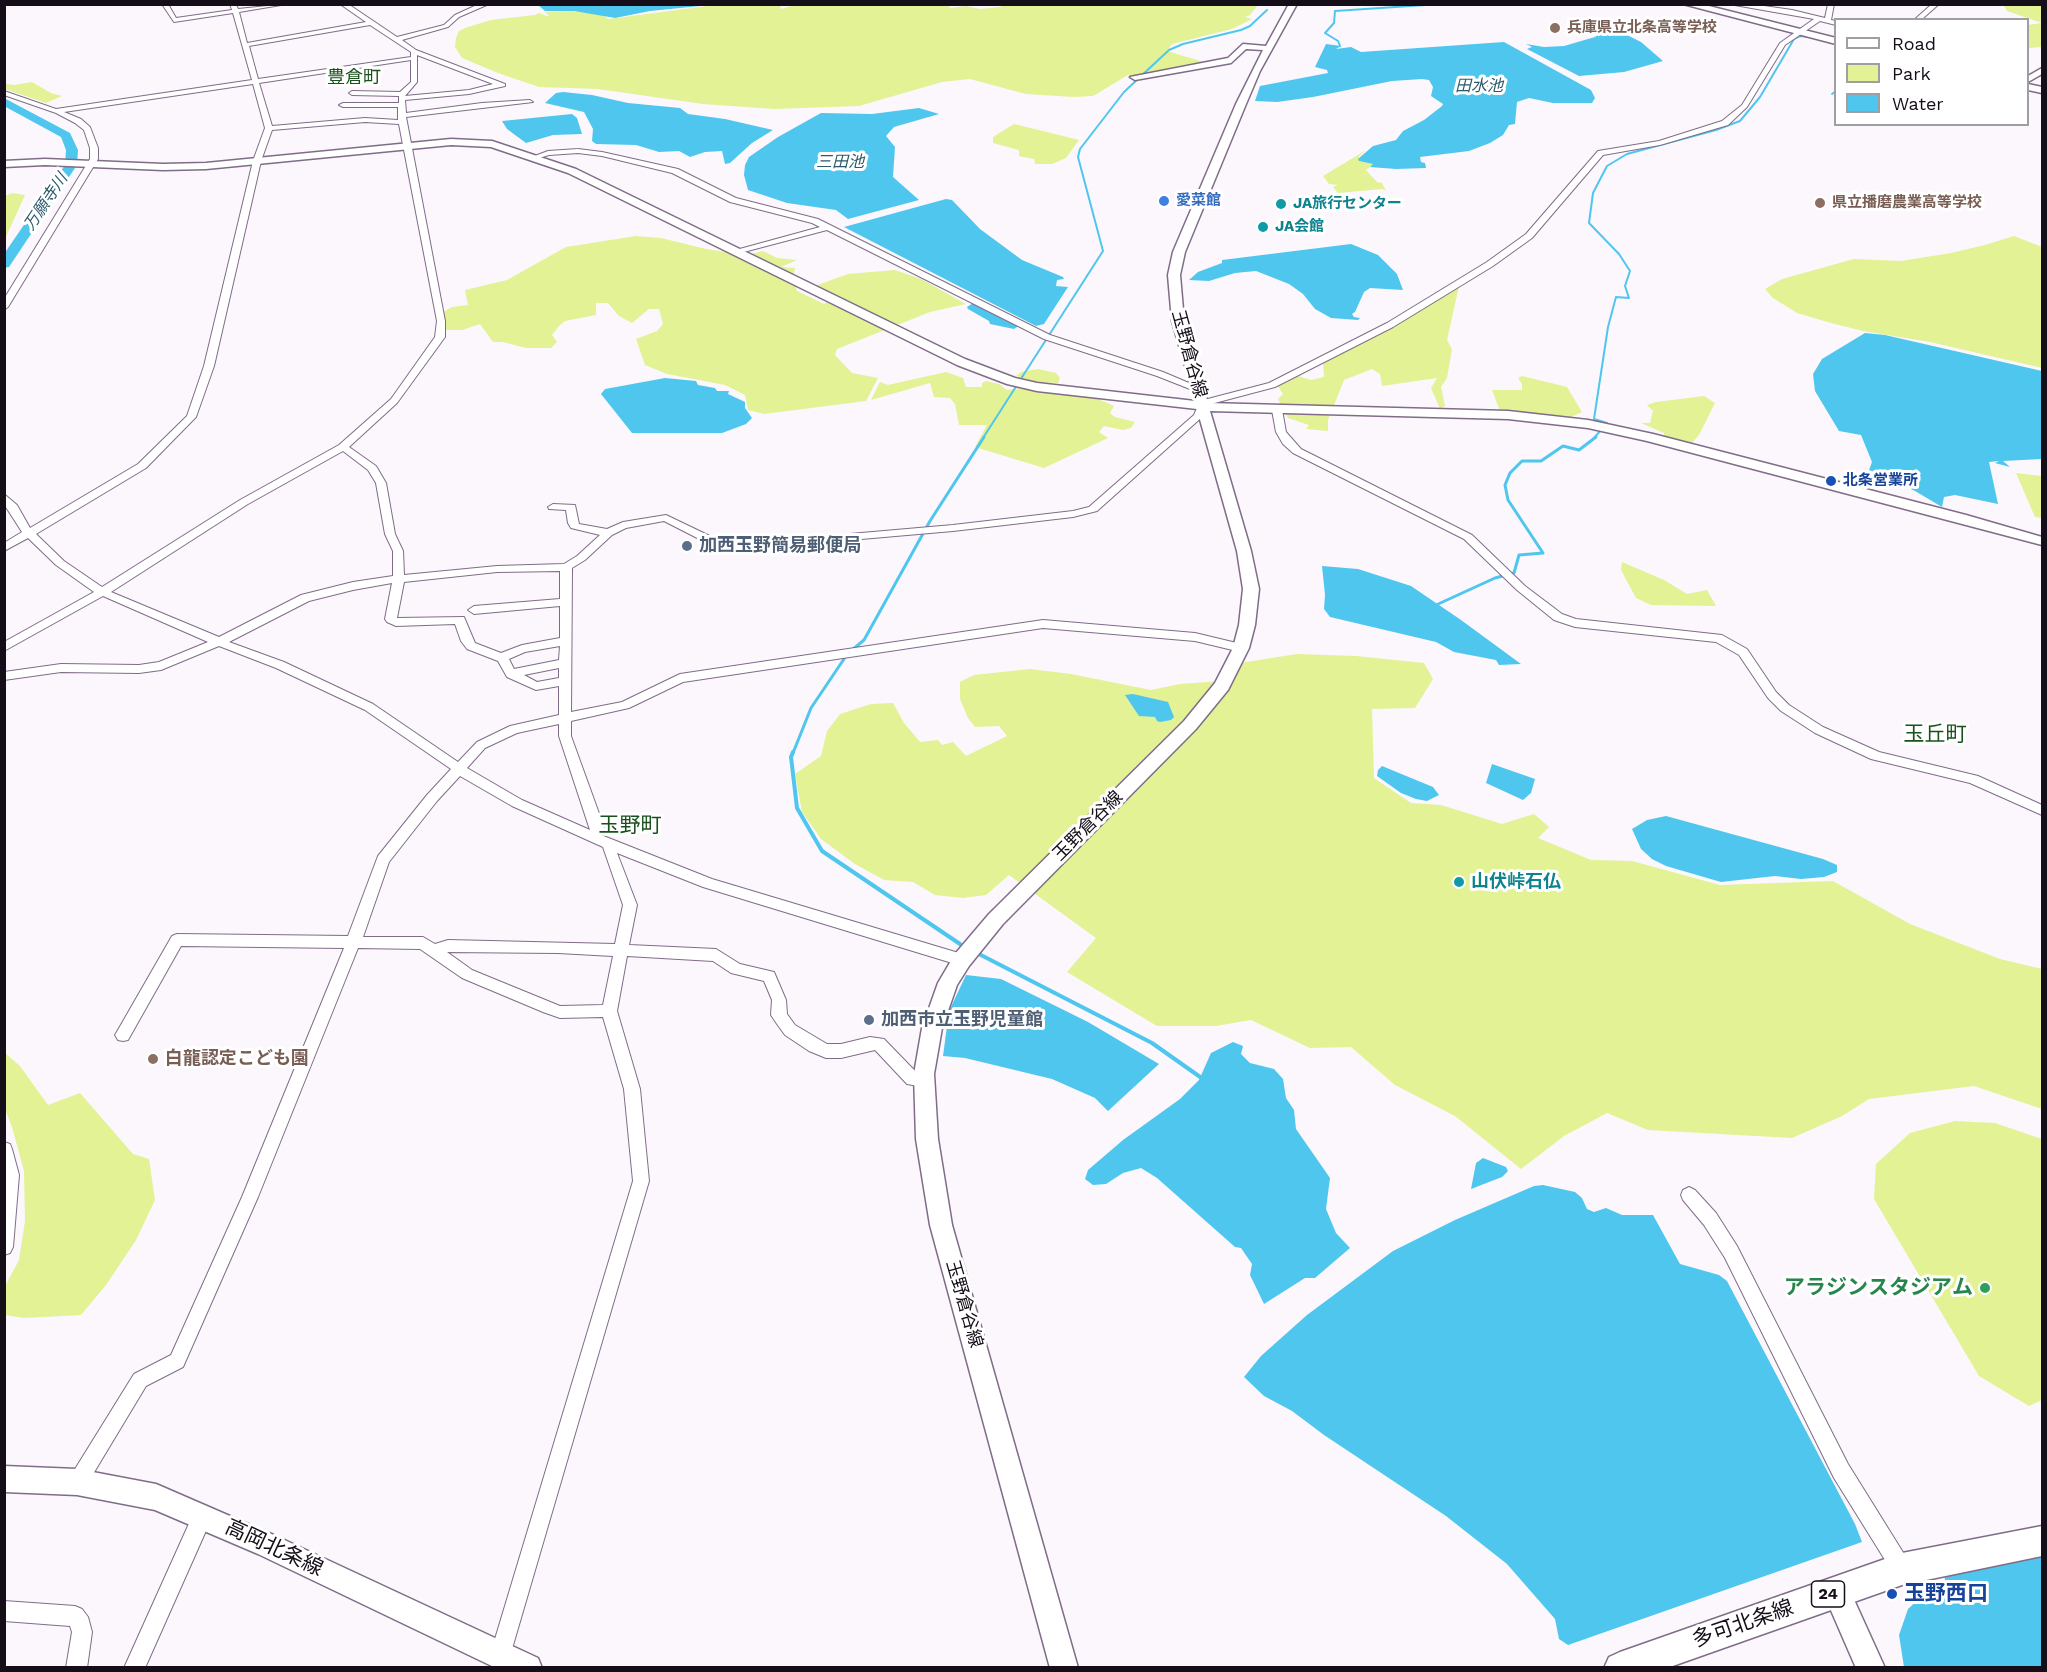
<!DOCTYPE html>
<meta charset="utf-8">
<style>
body{margin:0}
#map{position:relative;width:2047px;height:1672px;overflow:hidden;background:#fbf7fd;font-family:"Work Sans",sans-serif}
canvas{display:block}
.frame{position:absolute;inset:0;border:6px solid #150d18;pointer-events:none}
.legend{position:absolute;left:1834px;top:18px;width:195px;height:108px;box-sizing:border-box;background:#fff;border:2px solid #a19ea3;margin:0;padding:8px 10px;list-style:none;font-size:18px;color:#150d18}
.legend li{display:flex;align-items:center;gap:12px;height:30px}
.legend b{width:30px;border:2px solid #a19ea3}
</style>
<div id="map">
<canvas width="2047" height="1672"></canvas>
<div class="frame"></div>
<ul class="legend">
<li><b style="height:8px;background:#fff"></b>Road</li>
<li><b style="height:16px;background:#e2f294"></b>Park</li>
<li><b style="height:16px;background:#4fc6ee"></b>Water</li>
</ul>
</div>
<script>
const context = document.querySelector('canvas').getContext('2d');
context.lineJoin = 'round';
function fill(path, color) {
  context.fillStyle = color;
  context.fill(path, 'evenodd');
}
function toPath(rows) {
  const path = new Path2D();
  for (const r of rows) {
    path.moveTo(r[0], r[1]);
    for (let i = 2; i < r.length; i += 2) path.lineTo(r[i], r[i + 1]);
  }
  return path;
}
function stroke(path, color, width, dash) {
  context.strokeStyle = color;
  context.lineWidth = width;
  context.lineCap = dash ? 'butt' : 'round';
  context.setLineDash(dash || []);
  context.stroke(path);
}
function drawText(font, color, halo, rows, align = 'center') {
  context.font = font + ' "Work Sans","Noto Sans JP",sans-serif';
  context.lineWidth = 6;
  context.setLineDash([]);
  context.textBaseline = 'middle';
  context.strokeStyle = halo;
  context.fillStyle = color;
  for (const [text, x, y, turn = 0] of rows) {
    context.save();
    context.translate(x, y);
    context.rotate((+turn || 0) * Math.PI / 180);
    context.textAlign = isNaN(turn) ? turn : align;
    if (halo) context.strokeText(text, 0, 0);
    context.fillText(text, 0, 0);
    context.restore();
  }
}
fill(toPath([
 [797,4,945,4,951,8,966,6,980,9,1000,7,1005,4,1258,5,1250,15,1245,17,1252,19,1232,29,1172,44,1167,51,1207,63,1145,76,1128,75,1093,96,1074,97,1026,94,970,79,942,82,859,106,774,109,703,104,598,89,539,87,498,73,462,58,455,47,456,38,459,31,465,28,491,20,535,15,539,13,547,16,549,15,545,13,546,12,572,11,602,15,609,19,715,5,780,5,781,9],
 [2003,4,2042,5,2042,47,2028,48,2028,25,2042,23,2007,11],
 [32,82,51,93,62,96,46,103,5,89,6,84,15,85],
 [1014,124,1051,133,1079,140,1066,158,1052,164,1035,164,1034,159,1019,156,1019,150,993,143,993,137],
 [1366,150,1359,156,1359,161,1374,164,1366,170,1377,182,1382,183,1386,191,1382,189,1338,193,1333,187,1338,185,1329,184,1323,176],
 [12,193,25,195,5,239,5,196],
 [636,236,661,238,706,249,747,255,763,251,777,258,797,260,781,267,795,268,793,279,797,291,824,304,834,298,815,286,848,274,895,270,921,279,966,304,930,312,837,349,835,355,852,373,878,378,866,401,764,414,748,410,745,395,725,385,667,374,645,365,636,339,657,331,663,324,659,309,649,309,632,323,619,316,608,303,596,303,596,315,565,321,559,326,552,335,557,342,551,348,526,348,503,342,493,342,480,324,462,330,445,330,443,312,452,307,468,305,465,290,507,280,566,247],
 [2014,236,2042,247,2042,368,1930,342,1863,331,1831,323,1797,313,1773,298,1765,289,1782,279,1854,259,1901,261,1951,253,1985,245],
 [1459,286,1447,340,1452,349,1447,378,1441,387,1445,406,1440,409,1431,388,1437,378,1382,386,1380,374,1372,369,1344,380,1328,420,1328,431,1306,429,1309,425,1288,418,1278,399,1283,394,1278,386,1298,376,1311,380,1324,377,1323,363,1371,339],
 [1038,369,1056,373,1060,378,1058,383,1036,382,1016,376,1021,372],
 [946,372,963,378,966,387,982,387,982,383,986,381,999,384,1007,390,1021,388,1098,399,1114,406,1110,413,1115,417,1135,422,1131,428,1123,430,1104,426,1099,432,1108,438,1044,468,975,447,987,425,959,425,955,404,950,398,934,397,930,383,871,400,880,382,888,385],
 [1522,376,1567,387,1582,412,1567,419,1500,411,1492,390,1522,390,1522,384,1518,378],
 [1704,396,1715,403,1699,435,1692,443,1664,437,1664,433,1641,423,1650,423,1653,411,1647,405,1656,402],
 [2016,473,2042,476,2042,518,2035,517],
 [1622,562,1664,580,1687,594,1707,590,1716,606,1651,605,1636,598,1621,570],
 [1297,654,1356,656,1424,663,1433,679,1415,708,1372,709,1374,778,1411,803,1441,805,1502,824,1534,814,1549,827,1538,838,1591,860,1632,861,1720,885,1833,881,1910,924,2000,959,2042,969,2042,1109,1974,1086,1869,1099,1842,1116,1792,1138,1648,1130,1607,1113,1564,1136,1521,1169,1455,1116,1395,1085,1351,1047,1310,1048,1251,1020,1216,1026,1157,1026,1067,972,1096,938,1009,875,986,895,963,898,935,895,913,882,884,880,855,864,821,839,802,812,795,774,821,756,827,731,840,714,871,704,893,703,904,723,920,742,938,740,942,745,953,742,966,756,1007,736,999,726,975,727,968,718,960,699,960,682,974,675,1030,669,1071,674,1151,690,1180,684,1234,680,1240,663],
 [5,1053,20,1066,48,1105,80,1093,133,1154,149,1159,155,1200,136,1240,106,1285,81,1315,24,1318,5,1315,5,1286,19,1260,25,1221,24,1171,12,1127,5,1109],
 [1955,1121,1995,1123,2042,1139,2042,1400,2029,1406,1979,1376,1874,1199,1876,1164,1910,1133]
]), '#e2f294');
fill(toPath([
 [538,5,710,5,650,11,615,18,574,11,545,11],
 [1617,30,1641,42,1663,61,1624,72,1579,76,1527,49,1532,47,1526,44,1544,47,1564,46,1595,37,1602,32],
 [1504,42,1591,90,1595,98,1592,103,1553,103,1529,98,1517,102,1515,124,1509,125,1503,135,1490,143,1469,151,1420,157,1421,162,1425,163,1426,168,1396,169,1370,167,1373,164,1359,161,1358,159,1373,146,1396,140,1403,131,1424,120,1442,106,1443,104,1431,96,1433,87,1429,80,1422,79,1392,81,1313,97,1277,102,1255,101,1260,86,1328,73,1327,70,1315,67,1326,44,1341,46,1336,49,1351,47,1361,52],
 [563,92,592,95,628,103,680,108,688,114,725,119,773,130,752,143,730,163,725,164,722,151,705,152,690,157,679,151,659,152,636,145,596,144,592,141,593,129,584,112,545,103,556,93],
 [919,108,939,114,894,127,886,136,895,147,893,177,919,200,848,219,836,210,787,203,748,190,744,175,745,165,749,157,778,137,821,113,872,114],
 [572,114,577,118,582,134,553,135,526,143,507,129,502,121],
 [946,199,952,200,980,229,1022,260,1063,277,1064,279,1057,280,1056,286,1068,287,1044,324,1036,326,844,227],
 [1351,244,1378,255,1397,274,1403,290,1370,288,1364,292,1355,312,1352,314,1354,317,1360,318,1358,320,1331,318,1315,309,1303,294,1289,284,1256,271,1235,273,1209,281,1189,280,1198,272,1222,263,1222,260],
 [973,303,1017,325,1017,327,1014,329,990,324,989,321,968,309,967,307],
 [1865,333,1885,335,2042,371,2042,459,2003,461,2010,467,1995,463,1999,461,1989,462,1998,504,1955,495,1944,497,1942,507,1915,491,1869,470,1872,462,1861,435,1839,431,1815,391,1813,374,1822,359],
 [665,378,696,381,698,385,715,388,717,391,729,391,728,394,745,402,745,408,752,418,746,424,722,433,632,433,601,394,605,389],
 [1322,566,1358,569,1411,586,1461,620,1521,664,1499,665,1496,660,1454,652,1436,642,1330,617,1324,609,1325,595],
 [1133,694,1168,702,1174,717,1171,720,1160,722,1157,721,1155,717,1139,716,1125,695],
 [1492,764,1535,779,1531,793,1523,800,1486,783],
 [1382,766,1433,787,1439,795,1427,801,1416,799,1401,793,1377,776,1378,770],
 [1666,816,1823,859,1837,865,1837,872,1824,877,1801,879,1775,876,1721,882,1666,866,1652,859,1641,849,1632,829,1647,820],
 [966,975,1001,979,1088,1022,1159,1064,1108,1111,1095,1098,1052,1079,965,1058,943,1056,949,1011],
 [1233,1042,1243,1046,1241,1054,1250,1063,1274,1069,1283,1079,1286,1098,1294,1110,1296,1129,1330,1178,1326,1209,1336,1233,1350,1248,1315,1278,1305,1278,1264,1304,1250,1275,1252,1264,1241,1248,1235,1247,1157,1178,1141,1168,1123,1173,1106,1184,1093,1185,1085,1179,1088,1170,1123,1140,1180,1099,1199,1080,1211,1053],
 [1483,1158,1506,1167,1508,1171,1502,1177,1471,1189,1476,1163],
 [1543,1185,1575,1192,1582,1198,1587,1209,1594,1212,1606,1208,1622,1215,1653,1215,1680,1264,1719,1275,1727,1281,1855,1524,1862,1542,1568,1645,1559,1639,1555,1619,1507,1564,1446,1516,1324,1435,1292,1411,1264,1396,1244,1377,1261,1356,1307,1315,1393,1251,1455,1220,1534,1186],
 [2042,1554,2042,1667,1904,1667,1899,1635,1908,1609,1924,1594,1946,1587,1944,1573,1987,1561]
]), '#4fc6ee');
stroke(toPath([
 [1340,46,1338,41,1325,33,1334,23,1335,11,1441,4],
 [1832,94,1836,91],
 [983,438,1103,251,1078,157,1080,149,1124,92,1169,50,1183,44,1241,30,1250,26,1267,10],
 [1594,438,1607,423,1594,419,1608,327,1616,297,1629,298,1625,286,1630,271,1619,254,1589,223,1593,193,1607,166,1627,154,1716,130,1740,121,1760,97,1794,39,1800,36,1812,37]
]), '#4fc6ee', 2);
stroke(toPath([
 [1436,605,1495,578,1514,573,1519,555,1543,553,1508,500,1505,485,1510,473,1522,461,1541,461,1563,446,1579,450,1596,437],
 [851,651,864,640,930,521,984,437],
 [793,753,811,708,846,656]
]), '#4fc6ee', 3);
stroke(toPath([
 [793,752,791,757,797,808,822,851,960,944],
 [977,953,1152,1043,1203,1079]
]), '#4fc6ee', 4);
fill(toPath([
 [4,98,70,133,78,150,77,165,9,267,4,268,4,254,65,165,66,150,61,137,4,106,4,98]
]), '#4fc6ee');
const street = toPath([
 [162,4,168,4,176,18,232,10,230,4,236,4,238,9,287,4,239,12,247,43,366,22,340,4,348,4,397,37,444,25,455,15,479,4,489,4,459,17,448,27,402,40,416,50,505,84,505,86,469,94,405,100,406,113,482,103,530,100,533,102,406,117,445,321,445,337,397,403,349,447,376,466,386,483,395,534,403,551,404,575,497,566,564,564,577,556,600,535,571,528,568,523,566,510,549,509,548,507,553,504,575,505,579,524,607,529,623,522,666,515,716,539,731,542,758,542,953,525,1073,511,1089,507,1194,415,1200,401,1269,383,1387,323,1487,262,1526,234,1598,151,1659,141,1722,121,1742,105,1780,43,1814,19,1729,4,1750,4,1792,10,1825,18,1828,4,1834,4,1831,20,1836,21,1836,25,1820,21,1785,45,1747,107,1728,125,1660,145,1603,155,1532,238,1493,266,1393,327,1275,387,1207,405,1201,418,1097,511,1073,517,953,531,758,548,731,548,709,544,664,521,626,528,612,535,585,560,572,568,571,712,622,702,680,674,1043,620,1195,633,1245,645,1247,648,1241,652,1195,641,1043,628,683,682,629,708,571,721,571,736,605,830,601,835,712,879,962,954,967,956,969,960,967,964,962,966,703,887,617,853,637,905,629,945,716,949,740,964,774,972,786,1000,787,1014,795,1025,827,1044,841,1044,870,1037,884,1039,917,1073,930,1075,932,1080,930,1085,924,1087,907,1084,875,1050,841,1058,826,1058,809,1051,785,1035,777,1024,771,1015,772,1000,764,981,731,973,713,961,627,956,617,1011,640,1089,649,1181,509,1659,504,1668,492,1666,489,1659,633,1181,624,1089,603,1017,560,1018,543,1012,462,978,420,949,358,948,258,1197,183,1367,146,1386,84,1489,77,1492,70,1489,67,1482,134,1374,171,1355,242,1197,344,948,181,946,128,1040,123,1041,118,1040,115,1035,118,1030,172,936,177,934,348,936,378,856,427,795,451,769,365,710,276,668,219,646,161,670,139,673,61,672,4,680,4,672,61,664,139,665,159,662,208,642,103,596,4,651,4,642,94,592,56,565,28,538,4,551,4,543,22,532,4,504,4,494,17,505,30,528,138,464,187,416,204,366,253,161,265,128,253,84,64,112,81,119,90,127,98,148,98,159,8,307,4,310,4,299,90,159,90,148,84,130,75,123,56,113,4,95,4,91,56,109,252,80,233,13,174,22,162,4],
 [370,25,411,52,411,57,258,79,249,46,370,25],
 [417,55,493,84,469,90,405,96,417,82,417,55],
 [411,60,411,82,400,92,352,91,349,93,352,95,399,96,399,103,343,103,339,105,343,107,398,107,398,120,365,118,272,126,259,83,411,60],
 [365,122,399,124,437,321,435,337,391,399,339,445,240,500,102,587,64,561,36,534,146,468,196,417,214,366,261,161,272,130,365,122],
 [343,451,368,470,376,483,385,534,393,551,393,576,353,582,301,595,219,637,111,592,248,504,343,451],
 [560,571,560,599,474,606,468,610,474,614,560,606,560,638,522,645,501,653,475,643,464,617,397,618,404,582,497,572,560,571],
 [392,583,385,619,387,622,396,626,455,624,461,641,467,649,498,661,507,677,536,690,559,686,559,715,510,726,477,742,458,762,373,704,284,662,229,642,309,601,353,590,392,583],
 [560,646,559,660,514,669,509,659,525,652,560,646],
 [559,668,559,678,537,682,524,675,559,668],
 [559,724,559,736,590,830,522,800,467,768,485,748,517,733,559,724],
 [460,776,512,806,603,847,623,905,615,944,448,940,435,944,423,937,363,937,389,862,437,801,460,776],
 [447,952,558,953,613,956,603,1005,560,1006,472,970,447,952],
 [1932,4,1939,4,1921,20,1914,20,1932,4],
 [578,149,602,152,678,169,736,198,818,219,1050,335,1163,372,1203,389,1195,391,1157,376,1044,339,827,230,736,254,736,250,820,227,812,223,730,202,672,173,602,156,578,153,549,155,536,159,532,157,548,151,578,149],
 [1277,407,1282,410,1286,432,1301,449,1472,535,1525,586,1562,614,1576,619,1722,635,1747,649,1776,692,1789,705,1823,727,1879,752,1978,776,2042,805,2042,815,1970,783,1871,759,1815,733,1781,711,1768,698,1739,655,1716,642,1575,627,1554,620,1517,590,1464,539,1293,453,1283,444,1276,432,1272,410,1277,407],
 [4,1142,10,1144,12,1149,19,1175,13,1247,10,1253,4,1255,4,1142],
 [1689,1187,1695,1190,1716,1213,1737,1246,1848,1464,1909,1562,1912,1569,1909,1576,1902,1579,1895,1576,1834,1478,1725,1258,1704,1225,1683,1200,1681,1195,1683,1190,1689,1187],
 [203,1505,210,1508,213,1515,145,1668,124,1668,196,1508,203,1505],
 [4,1601,75,1606,82,1609,88,1617,92,1632,87,1668,66,1668,72,1632,70,1626,4,1621,4,1601]
]);
const secondary = toPath([
 [1289,4,1297,4,1260,71,1246,104,1185,252,1180,275,1184,321,1208,403,1508,411,1588,420,1653,434,1966,515,2042,537,2042,545,1647,441,1588,428,1508,419,1210,411,1251,551,1259,589,1255,625,1249,648,1228,690,1196,729,1003,924,969,966,957,985,942,1028,934,1074,938,1139,952,1225,1078,1668,1050,1668,930,1225,916,1139,914,1074,922,1028,938,983,955,954,989,914,1184,721,1215,683,1233,648,1239,625,1243,589,1237,551,1197,409,1037,391,1007,384,957,365,568,173,491,147,451,145,206,169,163,170,45,165,4,167,4,161,45,159,163,164,206,163,451,139,492,141,576,169,965,359,1015,378,1037,383,1195,401,1172,321,1168,275,1173,252,1236,104,1263,50,1246,49,1231,63,1135,80,1130,77,1228,58,1243,44,1266,46,1289,4],
 [2042,68,2042,74,2028,82,2028,76,2042,68],
 [4,1466,77,1469,156,1484,276,1536,538,1658,542,1668,496,1668,258,1554,155,1510,77,1495,4,1492,4,1466],
 [1836,1579,1846,1582,1885,1668,1856,1668,1823,1592,1826,1582,1836,1579]
]);
const primary = toPath([
 [1683,4,1701,4,1836,38,1836,44,1683,4],
 [2028,84,2042,87,2042,93,2028,90,2028,84],
 [2042,1526,2042,1556,1902,1585,1667,1668,1604,1668,1609,1657,1620,1652,1902,1553,2042,1526]
]);
stroke(street, '#806c88', 2);
stroke(secondary, '#806c88', 3);
stroke(primary, '#806c88', 3);
fill(street, '#fff');
fill(secondary, '#fff');
fill(primary, '#fff');
for (const [x, y, r, color] of [
 [1555,28,6,"#8d6e63"],
 [1164,201,6,"#3f7fe0"],
 [1820,203,6,"#8d6e63"],
 [1281,204,6,"#0f9aa8"],
 [1263,227,6,"#0f9aa8"],
 [1831,481,6,"#1a4fb4"],
 [687,546,6,"#5c6f8a"],
 [1459,882,6,"#0f9aa8"],
 [869,1020,6,"#5c6f8a"],
 [153,1059,6,"#8d6e63"],
 [1985,1288,6,"#2e9e5b"],
 [1892,1594,6,"#1a4fb4"]
]) {
  const dot = new Path2D();
  dot.arc(x, y, r, 0, 2 * Math.PI);
  context.fillStyle = color;
  context.fill(dot);
  stroke(dot, '#fff', 2);
}
drawText('bold 15px', '#785e54', '#fff', [
 ["兵庫県立北条高等学校",1567,28],
 ["県立播磨農業高等学校",1832,203]
], 'left');
drawText('bold 15px', '#366cbe', '#fff', [
 ["愛菜館",1176,201]
], 'left');
drawText('bold 15px', '#0d838f', '#fff', [
 ["JA旅行センター",1293,204],
 ["JA会館",1275,227]
], 'left');
drawText('bold 15px', '#164399', '#fff', [
 ["北条営業所",1843,481]
], 'left');
drawText('italic 16px', '#2a5a6c', '#fff', [
 ["田水池",1479,86],
 ["三田池",840,162],
 ["万願寺川",46,202,-56]
]);
for (const [x, y, w] of [
 [1828,1594,33]
]) {
  const box = new Path2D();
  box.roundRect(x - w / 2, y - 13, w, 26, 4.5);
  context.fillStyle = '#fff';
  context.fill(box);
  stroke(box, '#150d18', 1.5);
}
drawText('bold 16px', '#150d18', null, [
 ["24",1828,1594]
]);
drawText('18px', '#18511e', '#fff', [
 ["豊倉町",354,78]
]);
drawText('18px', '#150d18', '#fff', [
 ["玉野倉谷線",1189,354,75],
 ["玉野倉谷線",1088,826,-45],
 ["玉野倉谷線",964,1304,74]
]);
drawText('bold 18px', '#4e5e75', '#fff', [
 ["加西玉野簡易郵便局",699,546],
 ["加西市立玉野児童館",881,1020]
], 'left');
drawText('bold 18px', '#0d838f', '#fff', [
 ["山伏峠石仏",1471,882]
], 'left');
drawText('bold 18px', '#785e54', '#fff', [
 ["白龍認定こども園",165,1059]
], 'left');
drawText('21px', '#18511e', '#fff', [
 ["玉丘町",1935,735],
 ["玉野町",630,826]
]);
drawText('bold 21px', '#27864d', '#fff', [
 ["アラジンスタジアム",1973,1288]
], 'right');
drawText('21px', '#150d18', '#fff', [
 ["高岡北条線",274,1548,25],
 ["多可北条線",1743,1624,-19]
]);
drawText('bold 21px', '#164399', '#fff', [
 ["玉野西口",1904,1594]
], 'left');
</script>
